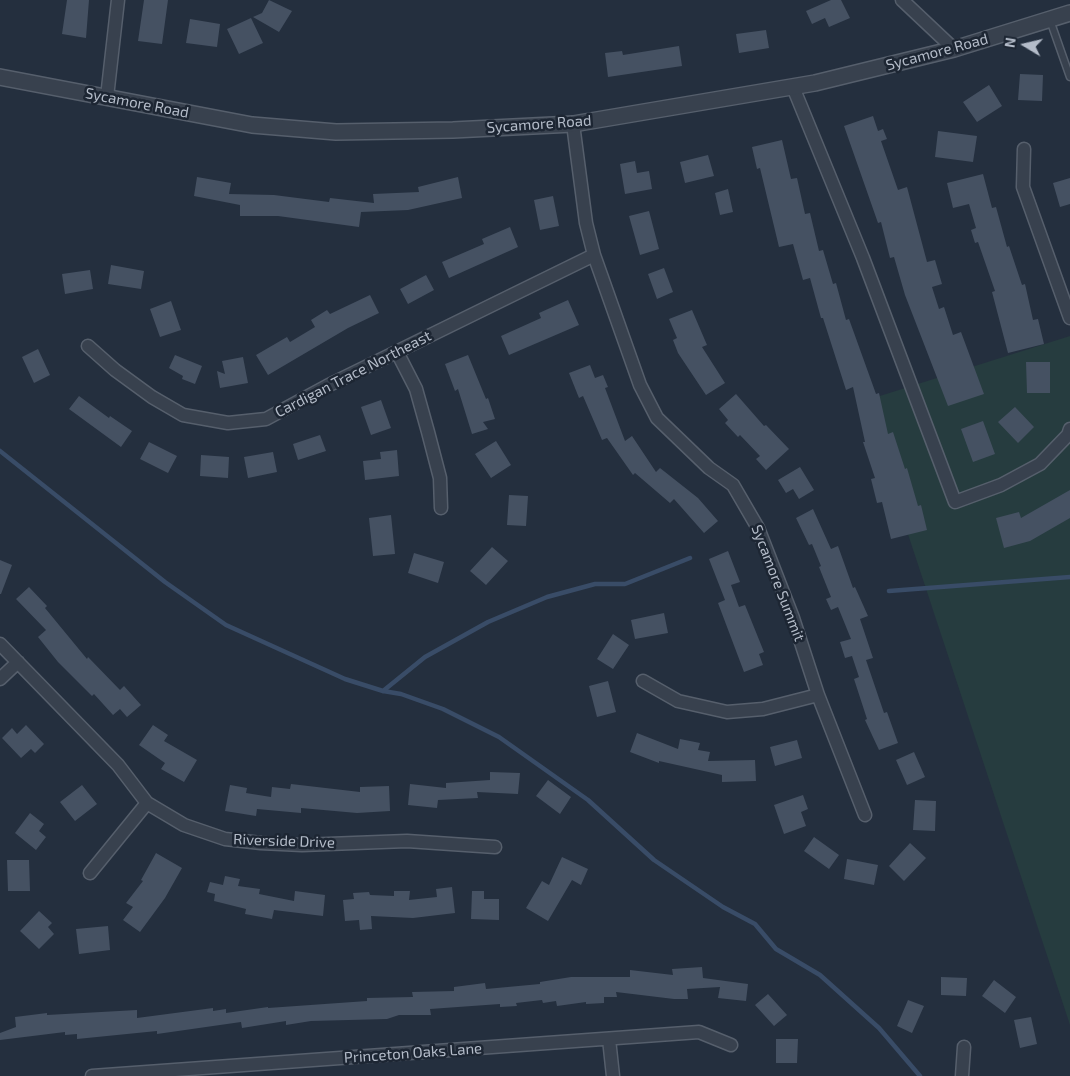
<!DOCTYPE html>
<style>
body{margin:0}
#map{position:relative;width:1070px;height:1076px;overflow:hidden;background:#242f3e;font-family:"Exo 2",sans-serif}
canvas{display:block}
.north{position:absolute;left:1000px;top:20px;width:50px;height:50px;-webkit-text-stroke:4px #1d2633;paint-order:stroke;rotate:279deg;font-size:14px;font-weight:700;line-height:20px;text-align:center;color:#b4bcc9}
.north::after{content:'';display:block;margin:auto;width:18px;height:22px;background:#b4bcc9;clip-path:polygon(50% 0,100% 100%,50% 72%,0 100%)}
</style>
<div id="map">
<canvas width="1070" height="1076"></canvas>
<div class="north">N</div>
</div>
<script>
const context = document.querySelector('canvas').getContext('2d');
context.lineJoin = 'round';
function fill(path, color) {
  context.fillStyle = color;
  context.fill(path, 'evenodd');
}
function toPath(rows) {
  const path = new Path2D();
  for (const r of rows) {
    path.moveTo(r[0], r[1]);
    for (let i = 2; i < r.length; i += 2) path.lineTo(r[i], r[i + 1]);
  }
  return path;
}
function stroke(path, color, width, dash) {
  context.strokeStyle = color;
  context.lineWidth = width;
  context.lineCap = dash ? 'butt' : 'round';
  context.setLineDash(dash || []);
  context.stroke(path);
}
function drawText(font, color, halo, rows, align = 'center') {
  context.font = font + ' "Exo 2",sans-serif';
  context.lineWidth = 5;
  context.setLineDash([]);
  context.textBaseline = 'middle';
  context.strokeStyle = halo;
  context.fillStyle = color;
  for (const [text, x, y, turn = 0] of rows) {
    context.save();
    context.translate(x, y);
    context.rotate((+turn || 0) * Math.PI / 180);
    context.textAlign = isNaN(turn) ? turn : align;
    if (halo) context.strokeText(text, 0, 0);
    context.fillText(text, 0, 0);
    context.restore();
  }
}
fill(toPath([
 [1070,336,1070,1025,864,401]
]), '#263c3f');
stroke(toPath([
 [0,451,165,582,226,625,345,679,383,691,401,694,443,709,499,737,588,800,654,860,723,907,755,924,776,949,820,975,879,1028,920,1076],
 [889,591,1070,577],
 [383,691,425,657,488,622,547,597,595,584,625,584,690,558]
]), '#394c67', 4.5);
fill(toPath([
 [67,0,89,0,86,38,62,34],
 [144,0,168,0,162,44,138,41],
 [269,0,292,11,279,32,253,17,262,13],
 [831,0,841,0,850,18,829,27,825,18,812,24,806,11],
 [251,18,263,43,239,54,227,29],
 [190,19,220,24,217,47,186,43],
 [766,30,769,48,739,53,736,34],
 [679,46,682,66,608,77,605,53,622,51,623,55],
 [1020,74,1043,75,1042,101,1018,100],
 [989,85,1002,106,977,122,963,102],
 [873,116,878,131,883,129,887,139,881,141,898,190,907,187,927,262,935,260,942,284,932,287,939,309,944,307,953,335,961,332,984,394,948,406,905,295,894,257,890,258,881,222,878,223,844,126],
 [938,131,977,136,973,162,935,157],
 [782,140,791,179,797,178,805,214,810,213,819,251,823,250,833,284,836,283,846,320,849,319,876,394,879,393,888,434,893,432,905,469,907,468,918,506,921,505,927,530,891,539,882,502,877,503,871,479,875,478,863,442,865,442,853,387,846,390,823,318,821,318,810,278,803,280,793,244,779,247,760,168,757,169,752,147],
 [708,155,714,176,685,183,680,162],
 [635,161,637,173,649,171,652,189,625,194,620,164],
 [983,174,992,208,996,207,1007,247,1009,246,1022,285,1025,284,1033,320,1038,319,1044,344,1008,353,992,292,995,291,978,242,975,243,971,230,976,228,969,204,953,208,947,183],
 [197,177,231,183,229,194,274,195,329,202,330,198,374,203,373,194,419,192,418,187,458,177,462,198,408,210,361,212,359,227,278,216,240,216,240,205,194,196],
 [1070,178,1070,204,1060,207,1053,183],
 [728,189,733,212,720,215,715,193],
 [553,196,559,226,540,230,534,200],
 [649,211,659,249,640,255,629,216],
 [510,227,518,247,449,278,442,262,484,244,482,239],
 [111,265,144,271,141,289,108,284],
 [664,268,673,292,657,299,648,274],
 [90,270,93,289,65,294,62,274],
 [426,275,434,290,408,304,400,289],
 [370,295,379,313,348,328,268,375,256,355,287,337,290,342,315,327,311,320,327,310,330,314],
 [568,300,579,325,509,355,501,336,541,318,539,313],
 [171,301,181,330,160,337,150,309],
 [692,310,707,345,702,347,725,383,706,395,678,353,673,340,677,338,669,319],
 [38,349,50,375,34,383,22,357],
 [175,355,202,366,195,384,182,379,183,376,169,368],
 [468,355,486,399,488,398,495,419,483,422,488,429,472,434,458,389,455,391,445,364],
 [243,357,248,383,220,388,217,371,225,374,222,361],
 [1026,362,1050,362,1050,393,1027,393],
 [590,365,595,378,603,375,608,387,605,388,625,441,632,436,656,472,660,468,698,498,718,521,704,533,674,499,670,503,635,473,633,475,607,438,602,440,583,396,579,398,569,373],
 [736,394,764,426,766,425,789,449,766,470,756,459,760,456,740,435,738,437,725,423,728,420,719,409],
 [79,396,109,418,110,416,132,431,121,447,69,409],
 [381,400,391,428,371,435,361,407],
 [1015,407,1034,427,1018,443,998,422],
 [983,421,995,454,973,462,961,429],
 [320,435,326,451,298,460,293,444],
 [496,441,511,465,491,478,475,454],
 [149,442,177,456,168,473,140,459],
 [397,450,399,476,365,480,363,461,381,459,380,452],
 [273,452,277,472,248,478,244,457],
 [201,455,229,457,228,478,200,476],
 [800,467,814,490,799,499,793,489,786,493,778,480],
 [1070,490,1070,518,1030,541,1004,548,996,518,1019,512,1021,518],
 [509,495,528,496,526,526,507,525],
 [813,509,831,549,838,546,853,588,855,587,868,616,860,619,873,658,866,660,884,713,887,712,898,743,879,750,865,720,867,719,854,679,859,677,852,656,845,658,840,642,851,639,838,607,831,610,826,599,831,597,819,567,821,566,812,544,809,545,796,518],
 [391,515,395,554,373,556,369,518],
 [492,547,508,561,486,585,470,571],
 [728,551,740,582,731,585,739,607,745,605,764,652,759,654,763,665,744,672,718,603,725,600,709,559],
 [414,553,444,562,438,583,408,573],
 [0,560,12,565,1,594,0,594],
 [29,587,47,606,45,608,87,659,88,657,120,690,124,686,141,705,127,717,120,709,113,715,94,694,92,696,58,662,38,637,46,630,16,599],
 [664,613,668,633,635,639,631,620],
 [613,634,629,645,613,669,597,659],
 [608,681,616,712,597,717,589,686],
 [26,725,44,744,35,753,31,749,21,758,2,738,12,728,17,734],
 [153,725,168,735,164,741,197,760,184,782,161,769,165,763,139,745],
 [637,733,678,749,680,739,700,743,698,750,710,752,708,761,755,760,756,781,722,782,722,775,659,761,659,763,630,752],
 [797,740,802,758,775,766,770,747],
 [914,752,925,777,907,785,896,760],
 [490,772,520,773,518,794,477,792,478,798,438,800,437,808,408,805,410,784,446,788,446,783,490,780],
 [548,780,571,797,560,814,536,796],
 [291,784,360,792,360,787,389,786,390,811,357,813,301,808,301,813,257,809,256,816,225,811,230,785,247,788,246,793,271,797,272,787,290,789],
 [82,785,97,804,75,821,60,802],
 [803,795,808,809,801,812,806,826,784,834,774,805],
 [915,800,936,801,935,831,913,830],
 [30,813,44,824,39,831,46,837,36,850,15,833],
 [814,837,839,855,829,869,804,851],
 [910,843,926,858,904,881,889,866],
 [156,853,182,868,165,898,140,932,123,920,133,907,126,903,143,881,141,880],
 [562,857,588,869,581,885,572,880,548,921,526,908,542,881,549,885],
 [847,859,878,865,874,885,844,879],
 [7,860,29,860,30,891,8,891],
 [225,876,240,879,238,886,260,889,259,894,294,901,295,891,325,895,323,916,274,910,272,919,245,914,246,909,214,901,215,894,207,892,210,882,223,885],
 [452,887,455,913,413,918,371,916,372,929,360,930,359,920,345,921,343,900,354,899,353,893,369,892,370,895,394,896,394,891,410,891,409,900,437,897,436,889],
 [472,891,484,891,484,899,499,899,499,920,471,919],
 [39,911,52,923,48,927,54,934,39,949,20,931],
 [108,926,110,950,79,954,76,929],
 [702,967,703,978,748,984,746,1001,718,998,720,987,687,989,688,999,674,999,616,992,617,997,604,997,604,1003,586,1004,586,1002,557,1006,556,1001,543,1003,542,1000,516,1003,517,1006,500,1007,500,1004,430,1009,431,1015,399,1015,387,1019,311,1021,286,1025,286,1021,242,1028,241,1022,157,1034,157,1031,77,1039,77,1034,65,1035,65,1032,0,1040,0,1033,16,1027,15,1017,47,1013,47,1015,137,1010,137,1018,213,1008,213,1011,226,1009,226,1013,268,1007,268,1008,367,1001,367,998,413,997,412,992,454,991,454,987,485,983,486,989,540,984,540,982,571,977,630,977,630,970,673,975,672,969],
 [941,977,967,978,966,996,941,995],
 [994,980,1016,997,1005,1013,982,996],
 [768,994,787,1015,774,1026,755,1005],
 [908,1000,924,1006,912,1033,897,1026],
 [1031,1017,1037,1044,1020,1048,1014,1020],
 [776,1039,798,1039,797,1063,776,1063]
]), '#455162');
const service = toPath([
 [1050,20,1070,77]
]);
const minor = toPath([
 [902,0,954,49],
 [793,87,863,258,955,502,1001,485,1040,464,1068,435,1070,429],
 [107,97,118,0],
 [573,124,586,223,594,255,640,385,657,418,709,468,733,485,758,528,793,618,818,695,865,815],
 [1024,149,1023,187,1070,318],
 [88,346,115,370,152,397,183,415,228,423,266,419,327,386,594,255],
 [397,352,416,389,428,432,440,478,441,508],
 [0,644,118,765,147,803,184,825,225,839,261,843,302,845,407,841,495,847],
 [0,679,18,662],
 [643,681,678,701,727,712,763,709,818,695],
 [90,873,147,803],
 [609,1039,613,1076],
 [92,1076,699,1032,731,1045],
 [962,1076,964,1047]
]);
const tertiary = toPath([
 [0,77,252,125,336,132,453,130,573,124,815,83,954,49,1070,13]
]);
stroke(service, '#565f6c', 9);
stroke(minor, '#565f6c', 15);
stroke(tertiary, '#565f6c', 18);
stroke(service, '#38414e', 6);
stroke(minor, '#38414e', 12);
stroke(tertiary, '#38414e', 15);
drawText('15px', '#b4bcc9', '#1d2633', [
 ["Sycamore Road",937,52,-15],
 ["Sycamore Road",137,103,11],
 ["Sycamore Road",539,124,-4],
 ["Cardigan Trace Northeast",353,374,-27],
 ["Sycamore Summit",778,583,69],
 ["Riverside Drive",284,841,2],
 ["Princeton Oaks Lane",413,1053,-4]
]);
</script>
